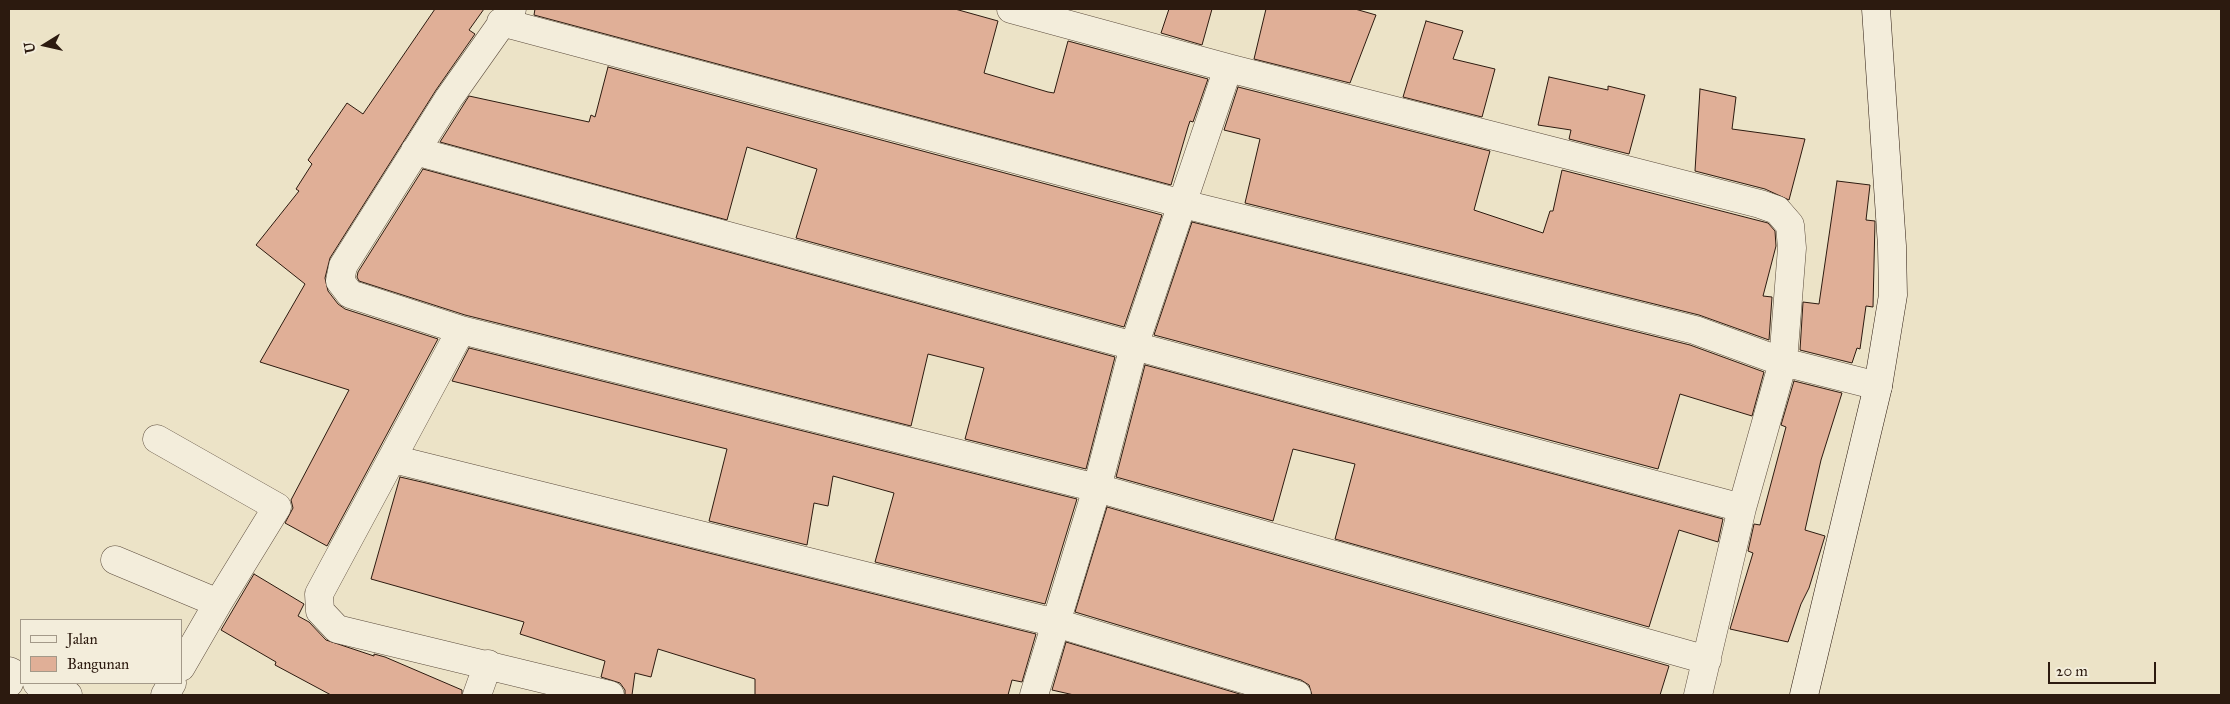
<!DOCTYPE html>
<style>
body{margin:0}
#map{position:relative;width:2230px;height:704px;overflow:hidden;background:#ece3c7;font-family:"IM FELL Great Primer",serif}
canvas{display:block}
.frame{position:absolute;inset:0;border:10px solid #2c1a0f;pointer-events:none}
.legend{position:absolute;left:20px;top:619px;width:162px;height:65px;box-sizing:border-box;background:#f3eddb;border:1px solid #a39989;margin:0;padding:6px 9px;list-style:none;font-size:15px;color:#2c1a0f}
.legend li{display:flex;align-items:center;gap:10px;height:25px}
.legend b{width:25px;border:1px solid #a39989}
.north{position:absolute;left:20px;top:20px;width:50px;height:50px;-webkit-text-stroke:4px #f3eddb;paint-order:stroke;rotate:260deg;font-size:14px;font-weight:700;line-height:20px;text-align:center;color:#2c1a0f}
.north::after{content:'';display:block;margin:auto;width:18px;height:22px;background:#2c1a0f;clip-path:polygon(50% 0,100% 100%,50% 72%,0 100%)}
.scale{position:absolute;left:2048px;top:662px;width:108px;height:22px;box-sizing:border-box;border:2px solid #2c1a0f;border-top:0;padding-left:6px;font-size:15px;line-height:18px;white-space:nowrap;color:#2c1a0f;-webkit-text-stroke:4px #f3eddb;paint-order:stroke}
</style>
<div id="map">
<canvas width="2230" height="704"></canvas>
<div class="frame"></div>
<ul class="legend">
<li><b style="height:6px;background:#f3eddb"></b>Jalan</li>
<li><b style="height:14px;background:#e0af97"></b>Bangunan</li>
</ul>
<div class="north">U</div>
<div class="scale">20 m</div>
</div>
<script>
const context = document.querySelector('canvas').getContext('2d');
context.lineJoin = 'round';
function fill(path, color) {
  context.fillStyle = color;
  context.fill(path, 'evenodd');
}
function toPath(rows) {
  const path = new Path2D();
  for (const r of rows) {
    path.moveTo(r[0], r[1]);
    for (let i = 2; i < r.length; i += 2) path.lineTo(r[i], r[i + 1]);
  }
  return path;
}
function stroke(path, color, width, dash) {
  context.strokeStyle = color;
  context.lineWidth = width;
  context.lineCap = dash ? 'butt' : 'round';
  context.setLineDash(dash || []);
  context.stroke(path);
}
const building = toPath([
 [435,9,484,9,469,30,475,34,436,90,330,258,325,278,328,291,338,304,345,309,438,339,327,546,285,523,293,508,291,500,349,390,260,362,305,284,256,245,299,191,296,189,312,164,308,160,347,103,363,114,435,9],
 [535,9,955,9,998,21,984,73,1048,92,1054,93,1068,41,1208,79,1193,122,1190,121,1188,127,1171,185,534,15,535,9],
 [1169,9,1212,9,1202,45,1161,33,1169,9],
 [1266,9,1355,9,1376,15,1350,83,1254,59,1266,9],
 [1426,21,1463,31,1453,59,1495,69,1482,117,1403,97,1426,21],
 [608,67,1162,215,1124,327,796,238,817,169,747,147,727,220,440,142,469,96,589,122,591,115,595,117,608,67],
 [1549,77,1608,90,1608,86,1645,95,1629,154,1569,139,1571,130,1538,125,1549,77],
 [1238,87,1490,151,1474,210,1543,233,1550,211,1553,211,1562,170,1768,223,1775,231,1776,246,1763,296,1772,297,1769,340,1699,315,1245,203,1260,139,1224,130,1238,87],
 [1700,89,1736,97,1732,129,1805,139,1789,200,1765,189,1695,171,1700,89],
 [423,169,1115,357,1086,469,965,439,984,368,928,354,911,426,465,315,359,281,357,277,358,272,423,169],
 [1837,181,1870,185,1866,220,1875,221,1873,307,1866,306,1860,349,1857,348,1852,363,1800,350,1803,302,1819,304,1837,181],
 [1192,222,1690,345,1764,372,1752,416,1680,394,1658,469,1154,335,1192,222],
 [469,348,1077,499,1045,604,875,562,894,493,833,476,828,506,814,503,807,545,709,521,727,449,452,381,469,348],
 [1145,365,1723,519,1718,542,1679,530,1649,627,1335,539,1355,464,1293,449,1273,521,1116,477,1145,365],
 [1794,381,1842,393,1821,460,1805,530,1825,536,1809,588,1801,604,1788,642,1730,629,1753,553,1748,551,1754,524,1760,525,1786,427,1781,425,1794,381],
 [400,477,426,483,1036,634,1022,682,1012,680,1008,695,755,695,755,679,658,649,651,677,635,673,632,695,625,695,625,690,620,683,601,677,605,661,520,634,524,622,371,579,400,477],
 [1107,507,1669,666,1660,695,1312,695,1309,685,1301,680,1075,612,1107,507],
 [254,574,304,604,298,616,309,622,326,640,374,656,374,654,385,657,462,690,462,695,331,695,275,665,276,662,221,630,254,574],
 [1066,642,1243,695,1074,695,1052,690,1066,642]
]);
fill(building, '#e0af97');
stroke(building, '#2c1a0f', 1);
const street = toPath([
 [512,9,449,98,343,266,340,281,350,294,461,330,1097,488,1707,660],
 [1011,9,1228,68,1134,346,1097,488,1034,695],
 [501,22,1183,204,1695,330,1783,362,1878,386],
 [1228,68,1760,204,1777,210,1790,225,1792,248,1783,362,1742,508,1698,695],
 [415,151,1134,346,1742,508],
 [461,330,319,594,320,611,337,629,610,695],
 [157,439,277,507,218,603],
 [393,459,1056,623,1297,695],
 [115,560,218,603,181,667],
 [9,671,13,673,9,683],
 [37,683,68,695],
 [165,695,172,683],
 [477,695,488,664]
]);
const secondary = toPath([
 [1804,695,1878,386,1893,295,1892,246,1876,9]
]);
stroke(street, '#5c4c3d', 29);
stroke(secondary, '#2c1a0f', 29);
stroke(street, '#f3eddb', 28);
stroke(secondary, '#f3eddb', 28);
</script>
